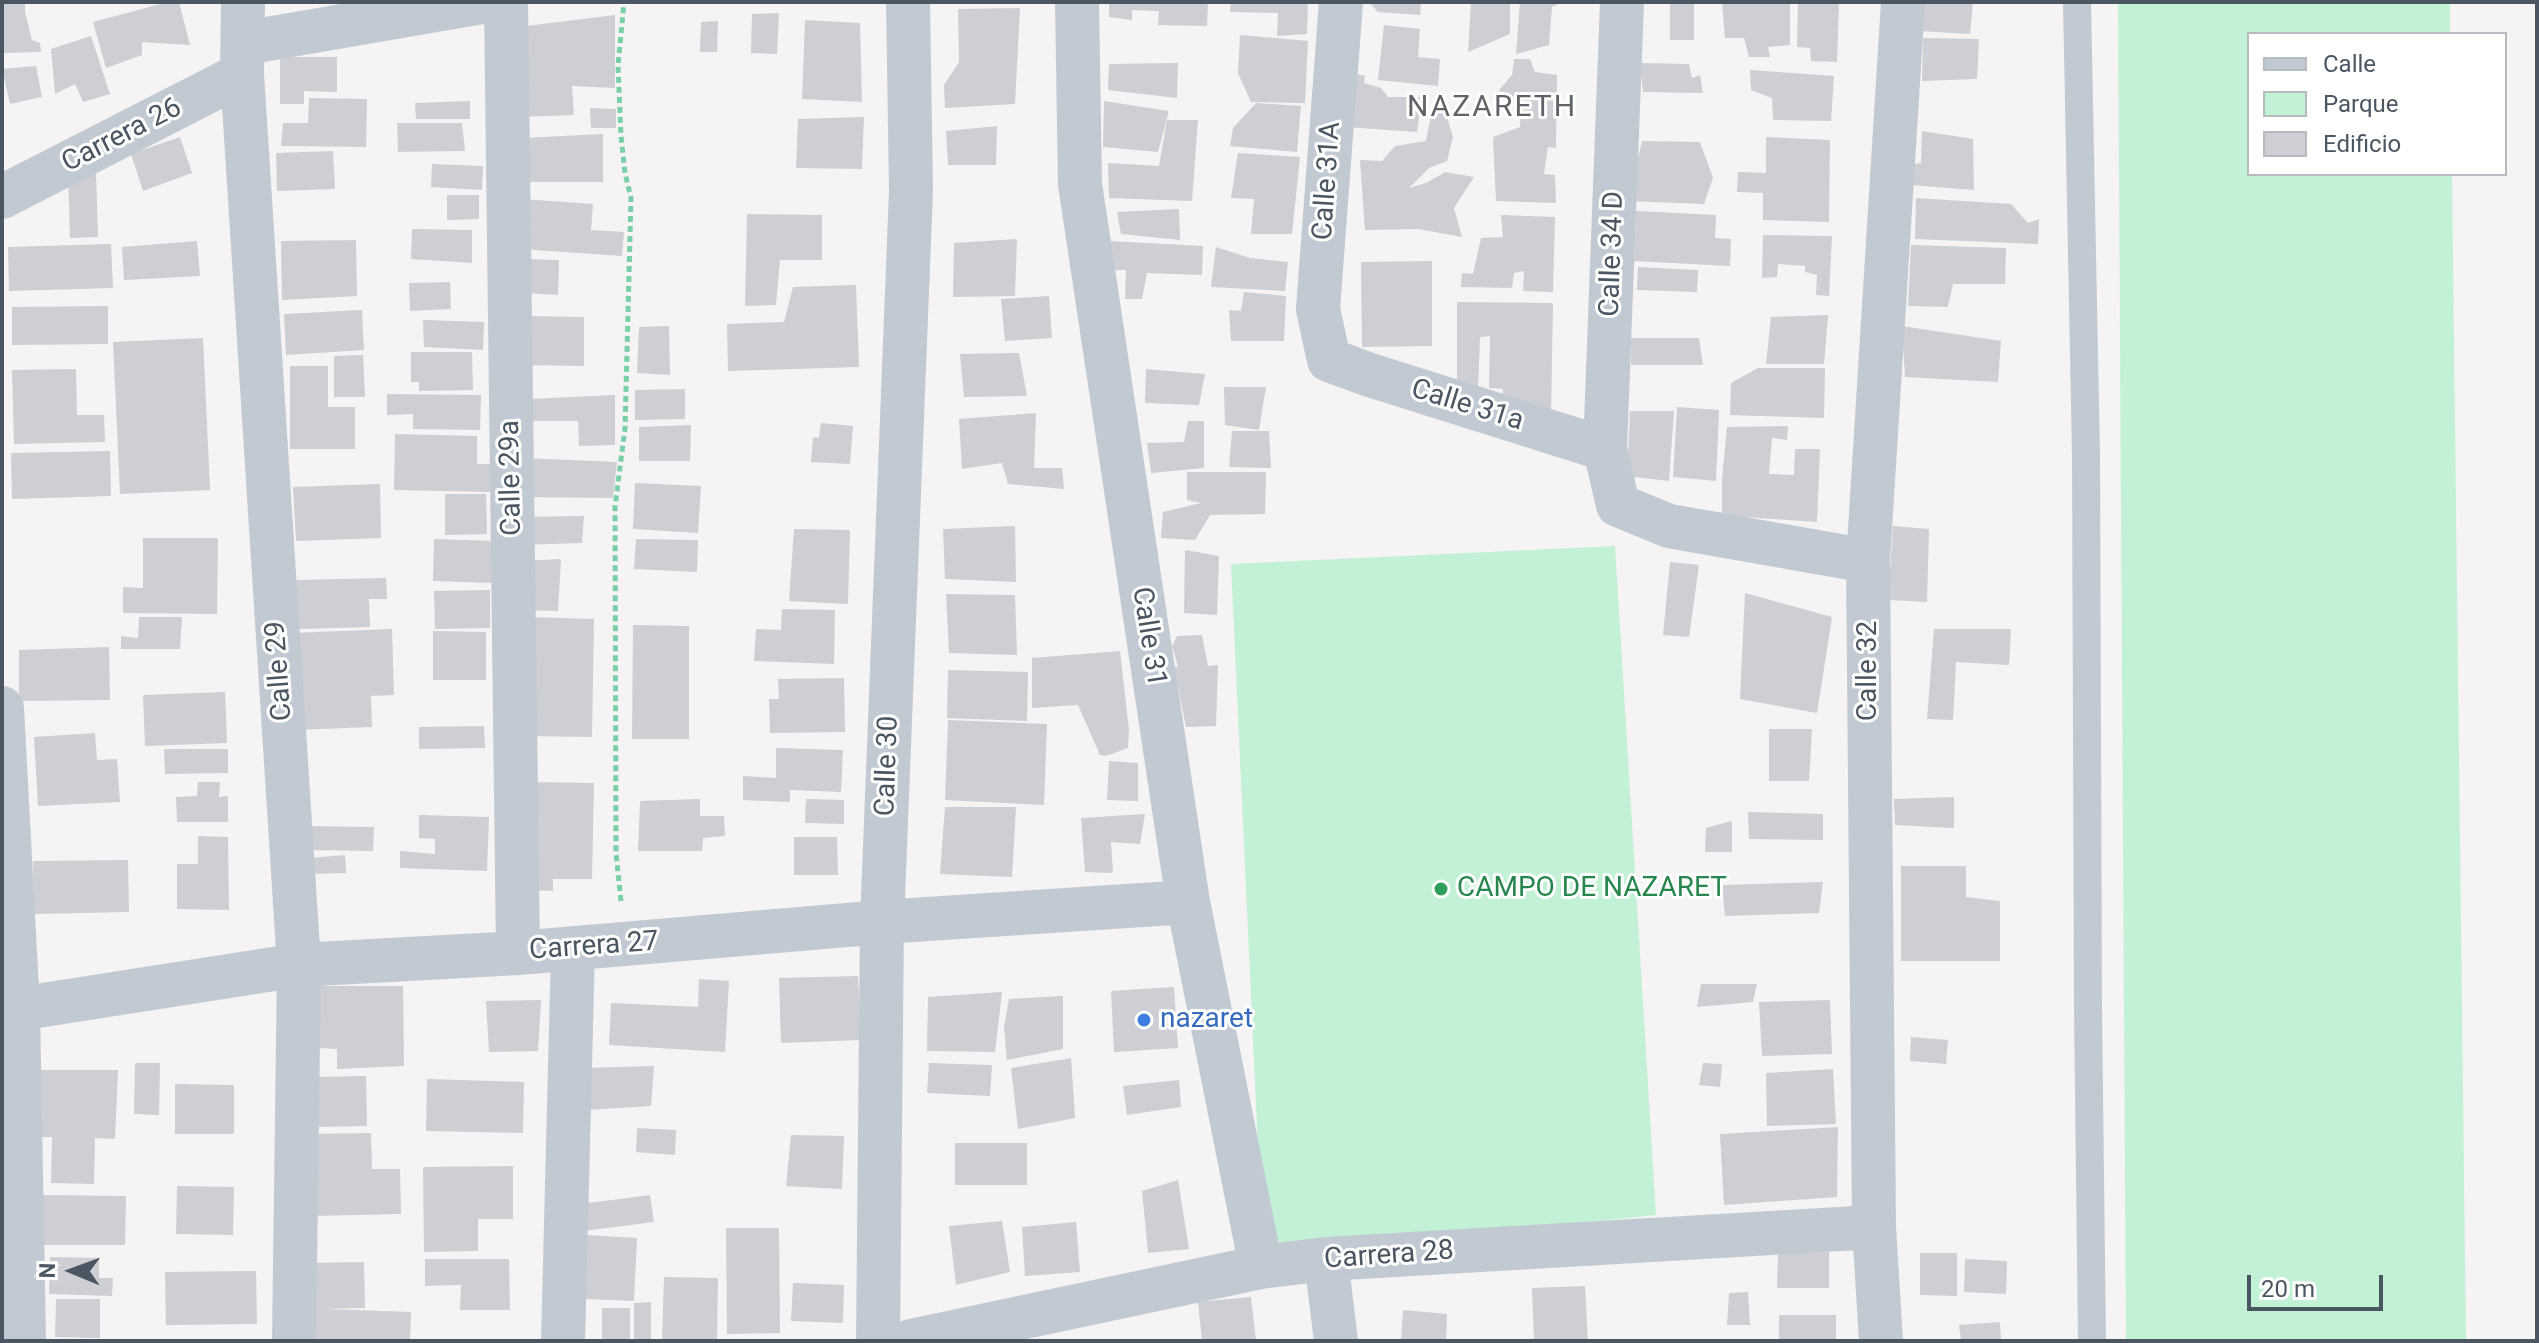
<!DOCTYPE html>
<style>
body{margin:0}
#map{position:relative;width:2539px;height:1343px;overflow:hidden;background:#f5f3f3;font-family:Roboto,sans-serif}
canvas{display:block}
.frame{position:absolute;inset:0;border:4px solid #4a5661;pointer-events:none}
.legend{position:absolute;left:2247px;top:32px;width:260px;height:144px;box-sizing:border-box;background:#fff;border:2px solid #b7bbc0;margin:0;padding:10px 14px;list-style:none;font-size:24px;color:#4a5661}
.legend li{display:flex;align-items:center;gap:16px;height:40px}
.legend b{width:40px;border:2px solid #b7bbc0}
.north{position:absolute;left:32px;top:1231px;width:80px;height:80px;-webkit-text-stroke:6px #fff;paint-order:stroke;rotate:271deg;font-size:22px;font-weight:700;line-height:32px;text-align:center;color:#4a5661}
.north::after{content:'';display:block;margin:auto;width:28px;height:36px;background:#4a5661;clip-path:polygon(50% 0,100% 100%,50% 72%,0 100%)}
.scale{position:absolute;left:2247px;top:1275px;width:136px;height:36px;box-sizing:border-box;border:4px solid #4a5661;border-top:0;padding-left:10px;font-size:24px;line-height:28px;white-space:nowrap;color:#4a5661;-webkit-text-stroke:6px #fff;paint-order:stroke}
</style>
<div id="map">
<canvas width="2539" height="1343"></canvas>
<div class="frame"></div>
<ul class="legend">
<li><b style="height:10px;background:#c1cad2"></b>Calle</li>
<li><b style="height:22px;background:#c3f1d5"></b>Parque</li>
<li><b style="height:22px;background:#cdcfd5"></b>Edificio</li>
</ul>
<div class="north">N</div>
<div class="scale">20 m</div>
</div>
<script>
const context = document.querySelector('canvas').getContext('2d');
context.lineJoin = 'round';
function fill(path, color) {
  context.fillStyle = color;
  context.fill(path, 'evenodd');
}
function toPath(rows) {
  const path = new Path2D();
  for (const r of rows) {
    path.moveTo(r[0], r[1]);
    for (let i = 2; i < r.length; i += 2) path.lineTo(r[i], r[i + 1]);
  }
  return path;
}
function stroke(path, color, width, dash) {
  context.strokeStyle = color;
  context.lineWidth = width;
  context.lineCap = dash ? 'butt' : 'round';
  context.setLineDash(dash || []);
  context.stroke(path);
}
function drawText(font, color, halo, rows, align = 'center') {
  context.font = font + ' Roboto,sans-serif';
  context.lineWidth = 6;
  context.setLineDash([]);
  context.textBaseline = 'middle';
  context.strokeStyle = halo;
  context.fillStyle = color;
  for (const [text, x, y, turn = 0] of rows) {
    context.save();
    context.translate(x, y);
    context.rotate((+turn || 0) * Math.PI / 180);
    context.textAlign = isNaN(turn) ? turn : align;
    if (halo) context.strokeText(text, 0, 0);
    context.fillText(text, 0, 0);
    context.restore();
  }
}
fill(toPath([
 [2118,2,2450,2,2450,34,2249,34,2249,174,2452,174,2466,1341,2126,1341],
 [1615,546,1656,1215,1263,1256,1231,564]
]), '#c3f1d5');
fill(toPath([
 [2,2,25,2,25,12,32,40,40,43,41,52,2,53],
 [168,2,179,2,190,45,142,42,142,55,106,68,93,22],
 [1109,2,1208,2,1207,26,1158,25,1159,11,1132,10,1132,20,1109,17],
 [1231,2,1308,2,1307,34,1277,36,1278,13,1230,12],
 [1369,2,1421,2,1420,15,1378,12],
 [1471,2,1510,2,1510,34,1468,52],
 [1520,2,1563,2,1552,7,1549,45,1516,54],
 [1670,2,1694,2,1694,40,1670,40],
 [1722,2,1790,2,1790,45,1768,47,1770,57,1749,57,1744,38,1725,38],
 [1798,2,1839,2,1837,62,1811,61,1810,48,1797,47],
 [1904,2,1973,2,1970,34,1903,30],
 [1020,8,1015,104,945,108,944,85,959,62,958,9],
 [779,13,777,54,751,53,752,14],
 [615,15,615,88,572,86,574,115,518,117,518,27],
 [805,20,860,23,862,102,802,99],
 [718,21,717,52,700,52,701,22],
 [1384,25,1420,29,1418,57,1440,59,1438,86,1378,80],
 [1240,35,1308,41,1305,103,1251,102,1238,73],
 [91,36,110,94,83,102,75,84,55,94,51,49],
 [1923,38,1979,39,1977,79,1922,81],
 [280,57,337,57,337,92,304,91,304,104,280,104],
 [1514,59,1530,59,1535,72,1557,75,1556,148,1548,147,1544,174,1555,175,1556,203,1496,201,1493,137,1520,127,1521,105,1511,103,1499,90,1512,75],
 [1178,63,1177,98,1108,90,1109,64],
 [1640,63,1689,64,1692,78,1700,75,1703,93,1643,92],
 [36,66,42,97,10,104,2,69],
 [1750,70,1834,76,1831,121,1773,120,1772,98,1751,90],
 [1347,71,1365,76,1364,83,1381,88,1388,97,1422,97,1417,132,1346,127],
 [309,98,367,99,366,147,281,146,283,123,308,123],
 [470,101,470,119,416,119,415,103],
 [1104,101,1169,111,1158,152,1103,147],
 [1256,103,1301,106,1297,152,1230,146,1233,128],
 [590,108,616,109,616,128,591,128],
 [1445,110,1453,137,1447,161,1429,168,1409,188,1426,183,1445,172,1474,177,1454,208,1462,237,1418,229,1365,230,1360,160,1382,161,1395,146,1426,141,1431,115],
 [864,117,862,169,796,168,798,119],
 [1167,120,1198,120,1192,201,1109,198,1108,163,1159,166],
 [397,123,462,123,465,151,398,152],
 [997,126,996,165,948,165,946,131],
 [1922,131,1973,139,1974,190,1910,185,1910,165,1921,163],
 [603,134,603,182,522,182,523,138],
 [180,137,192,173,143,191,131,154],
 [1766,137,1830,140,1829,222,1763,220,1763,193,1737,192,1738,172,1766,173],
 [1642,141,1700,142,1713,178,1704,204,1628,201],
 [333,151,335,189,277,191,276,153],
 [1238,153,1300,157,1292,234,1251,234,1254,199,1231,198],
 [432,164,483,166,482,190,431,187],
 [96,173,98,237,70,238,68,174],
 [447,195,479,195,479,219,447,220],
 [1916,198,2011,204,2028,223,2039,219,2038,244,1915,239],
 [522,199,593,204,591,230,624,232,622,256,520,249],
 [1179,209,1180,240,1121,234,1117,212],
 [1636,211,1716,215,1715,238,1731,239,1730,266,1634,261],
 [747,214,822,215,822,260,780,260,776,305,745,306],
 [1501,215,1555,217,1553,292,1523,291,1524,271,1514,273,1512,288,1461,287,1462,273,1473,274,1481,238,1503,237],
 [412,229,472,230,472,263,411,259],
 [1763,235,1832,236,1829,296,1816,295,1817,275,1805,272,1805,266,1778,264,1777,277,1762,278],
 [1017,239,1015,296,953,297,954,243],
 [356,240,357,296,282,300,281,241],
 [197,241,200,276,124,280,122,247],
 [1109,241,1203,246,1202,275,1147,273,1142,299,1125,299,1126,270,1109,270],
 [111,244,113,288,9,291,8,247],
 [1911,245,2006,248,2005,284,1953,284,1948,307,1908,306],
 [1216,247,1250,258,1288,262,1285,291,1211,287],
 [523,259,559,260,558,295,524,293],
 [1432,261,1432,346,1362,347,1361,262],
 [1638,267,1698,270,1697,292,1637,290],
 [450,282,451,309,410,311,409,283],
 [856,285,859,367,728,371,727,324,784,322,793,287],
 [1244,292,1286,296,1284,341,1231,341,1229,310,1241,311],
 [1049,296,1052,338,1005,341,1001,299],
 [1457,302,1553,303,1551,416,1502,414,1503,389,1489,388,1490,336,1480,337,1478,390,1457,389],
 [108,306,108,344,12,345,12,307],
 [362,310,364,350,286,355,284,314],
 [1828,315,1824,364,1766,364,1771,317],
 [523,316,584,317,584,366,522,365],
 [423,320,484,322,483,350,424,347],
 [669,326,670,375,637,373,639,327],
 [1902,326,2001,341,1998,382,1905,377],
 [203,338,210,490,120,494,113,342],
 [1631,338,1699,338,1703,365,1631,365],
 [411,352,472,352,473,390,419,391,419,382,411,382],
 [1019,353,1027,396,964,397,960,354],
 [363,355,365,397,334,397,334,356],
 [290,366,328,366,328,407,355,407,355,449,290,449],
 [1758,368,1825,368,1824,418,1730,415,1731,383],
 [76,369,77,415,104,415,105,442,14,444,12,370],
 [1146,369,1205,374,1199,405,1145,403],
 [1224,387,1266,387,1259,430,1225,425],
 [685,389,685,419,635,420,635,390],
 [387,394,481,395,480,430,413,429,413,414,387,415],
 [615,395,615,445,579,446,578,421,530,421,529,399],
 [1677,407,1719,410,1716,481,1673,477],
 [1630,411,1674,411,1669,481,1627,476],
 [1036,413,1034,468,1062,468,1064,489,1008,484,1002,463,962,469,959,419],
 [1188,421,1204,421,1204,468,1151,473,1147,443,1184,442],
 [821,423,853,426,850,464,811,462,813,437,819,438],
 [691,425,690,461,639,461,639,427],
 [1788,426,1787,440,1772,438,1769,474,1794,475,1795,449,1820,449,1817,522,1744,517,1722,518,1722,479,1727,427],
 [1232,431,1269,431,1271,468,1229,467],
 [395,434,477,436,477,464,490,464,490,492,394,490],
 [110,451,111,496,12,499,11,453],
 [523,458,617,462,613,498,522,497],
 [1187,472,1266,472,1265,514,1210,515,1195,540,1161,538,1163,512,1201,503,1187,500],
 [635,483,701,486,698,533,633,529],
 [380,484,381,538,296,541,293,487],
 [445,494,486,494,487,534,445,535],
 [584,516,582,543,518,545,518,517],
 [1015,526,1016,582,945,579,943,529],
 [1893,526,1929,529,1927,602,1888,600],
 [794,529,850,530,848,604,789,601],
 [143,538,218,538,217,614,123,613,123,587,143,588],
 [434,539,494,541,492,583,433,581],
 [636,539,698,540,697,572,634,569],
 [1185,550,1219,556,1217,615,1184,613],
 [561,559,558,611,520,610,520,561],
 [1670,562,1699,565,1689,637,1663,635],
 [386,578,387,599,369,599,370,627,298,629,296,580],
 [490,590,490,628,435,629,434,591],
 [1745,593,1832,617,1817,713,1740,699],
 [946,594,1015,595,1017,655,949,653],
 [782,609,835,610,834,664,754,661,756,629,781,630],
 [139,617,182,617,180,649,121,649,121,636,138,638],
 [528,617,594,619,592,737,526,736],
 [633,625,689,626,689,739,632,739],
 [392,629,394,695,371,696,372,727,295,730,292,633],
 [1934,629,2011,629,2009,665,1956,662,1953,720,1927,719],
 [433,631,486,632,486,680,433,680],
 [1202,635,1208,666,1218,665,1216,726,1186,727,1174,667,1178,667,1172,646,1177,636],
 [109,647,110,700,19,701,19,650],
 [1120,651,1129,730,1128,748,1106,756,1100,755,1078,705,1032,708,1032,658],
 [948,670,1028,672,1027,721,947,718],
 [844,678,845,732,770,733,769,699,779,699,778,679],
 [225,692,227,743,145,746,143,695],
 [948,720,1047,724,1044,805,945,800],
 [484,726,485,748,419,749,419,727],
 [1769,729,1812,729,1809,781,1769,781],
 [95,733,97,760,117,759,120,802,38,806,34,737],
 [776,748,843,750,841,792,790,790,790,802,743,800,743,776,776,778],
 [164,749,228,749,228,773,165,774],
 [1109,761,1138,763,1138,801,1107,800],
 [198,782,220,782,219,797,228,796,228,822,177,822,176,797,197,796],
 [529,782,594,783,592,879,553,879,553,891,525,890],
 [1954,797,1954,828,1895,825,1894,799],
 [700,799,700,816,724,816,725,836,703,838,702,851,638,851,640,801],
 [806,799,844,800,844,824,805,823],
 [945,807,1016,807,1012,877,940,874],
 [1748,812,1823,814,1823,840,1749,839],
 [1145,814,1140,844,1111,842,1113,873,1085,872,1081,818],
 [419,815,489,817,487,871,400,868,400,851,435,854,435,839,419,838],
 [1732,821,1732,852,1705,852,1706,828],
 [305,826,374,827,373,851,307,850],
 [198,836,228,837,229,910,177,909,177,864,198,864],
 [794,837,837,837,838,875,794,875],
 [345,855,346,873,308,874,308,858],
 [128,860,129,912,34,914,33,861],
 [1901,866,1966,866,1966,897,2000,901,2000,961,1901,961],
 [1823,882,1819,913,1725,916,1722,885],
 [858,976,861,1040,781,1043,779,978],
 [699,979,729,981,725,1052,609,1045,611,1003,698,1007],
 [1701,984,1757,984,1753,1002,1697,1007],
 [317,986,403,986,404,1066,337,1069,337,1049,319,1048],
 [1174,987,1178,1048,1114,1052,1111,991],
 [1002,992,995,1052,927,1051,928,997],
 [1063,996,1063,1049,1007,1060,1004,1027,1009,999],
 [541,1000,538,1051,489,1052,486,1001],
 [1830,1000,1832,1054,1762,1056,1759,1002],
 [1911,1037,1948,1040,1946,1064,1910,1061],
 [1071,1058,1075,1118,1018,1129,1011,1068],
 [135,1063,160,1063,159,1115,134,1114],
 [929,1063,992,1065,990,1096,927,1093],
 [1703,1063,1722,1064,1720,1087,1699,1085],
 [654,1066,651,1106,586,1110,583,1068],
 [1833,1069,1836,1124,1767,1126,1766,1073],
 [39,1070,118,1070,115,1139,95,1138,94,1184,51,1183,52,1137,40,1137],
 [366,1076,367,1126,313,1127,312,1077],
 [427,1079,524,1082,523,1133,426,1131],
 [1179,1080,1181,1107,1127,1115,1123,1086],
 [175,1084,234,1085,234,1134,175,1134],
 [1838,1127,1837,1197,1724,1205,1720,1134],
 [637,1128,676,1130,675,1155,636,1152],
 [371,1133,372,1169,400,1169,401,1214,310,1216,308,1134],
 [791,1135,844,1136,842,1189,786,1186],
 [955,1143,1027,1143,1027,1185,955,1185],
 [513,1166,513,1219,478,1219,478,1251,424,1252,423,1167],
 [1178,1180,1189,1249,1148,1253,1142,1191],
 [177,1186,234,1187,233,1235,176,1234],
 [42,1195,126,1196,125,1245,42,1245],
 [650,1195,654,1222,584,1231,581,1204],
 [1002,1221,1010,1272,956,1285,949,1226],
 [1076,1222,1080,1272,1025,1276,1022,1227],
 [726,1228,779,1228,780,1333,727,1334],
 [587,1235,637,1238,634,1301,585,1299],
 [1829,1252,1829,1288,1777,1288,1778,1253],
 [1920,1253,1957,1253,1957,1296,1920,1295],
 [50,1257,99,1258,99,1278,113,1278,112,1296,49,1294],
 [425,1259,509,1259,510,1310,460,1310,461,1285,425,1286],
 [1965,1259,2007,1261,2006,1294,1964,1292],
 [364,1262,365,1308,325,1309,411,1312,410,1341,313,1341,311,1263],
 [256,1271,257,1324,166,1325,165,1272],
 [664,1277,718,1278,717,1341,662,1341],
 [793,1283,844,1285,843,1323,791,1321],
 [1585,1286,1588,1341,1534,1341,1532,1288],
 [1748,1292,1750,1325,1727,1325,1729,1293],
 [1251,1297,1256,1341,1202,1341,1198,1302],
 [56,1299,100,1299,100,1338,55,1337],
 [651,1302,651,1341,634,1341,634,1303],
 [602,1308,630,1308,630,1341,602,1341],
 [1403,1310,1447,1314,1446,1341,1401,1341],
 [1779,1315,1836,1315,1836,1341,1779,1341],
 [2000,1322,2001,1341,1961,1341,1959,1325]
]), '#cdcfd5');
stroke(toPath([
 [621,901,616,853,615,507,625,428,631,198,625,173,621,136,618,66,624,2]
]), '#7ad0a6', 5, [6, 4]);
stroke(toPath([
 [2077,2,2086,455,2088,1010,2092,1341]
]), '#c1cad2', 28);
stroke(toPath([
 [243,2,242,74,299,965,294,1341],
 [506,2,518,953],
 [1077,2,1080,184,1188,902,1261,1267],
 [1341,2,1318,309,1329,360,1370,375,1605,449],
 [1622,2,1605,449,1618,505,1669,526,1868,561],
 [244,43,482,2],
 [2,197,242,74],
 [2,708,18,1009,24,1341],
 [2,1010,18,1009,299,965,518,953,882,922,1188,902],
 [1326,1259,1336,1341],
 [563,1341,573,949],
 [878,1341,882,922,911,191,908,2],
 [911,1341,1261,1267,1326,1259,1874,1227],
 [1881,1341,1874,1227,1868,561,1903,2]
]), '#c1cad2', 44);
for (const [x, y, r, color] of [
 [1441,889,8,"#2e9e5b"],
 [1144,1020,8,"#3f7fe0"]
]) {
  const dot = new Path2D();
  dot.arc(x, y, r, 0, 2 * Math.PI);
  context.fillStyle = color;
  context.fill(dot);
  stroke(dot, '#fff', 3);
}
drawText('28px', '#4a5661', '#fff', [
 ["Carrera 26",122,136,-27],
 ["Calle 31A",1328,181,-86],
 ["Calle 34 D",1613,254,-88],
 ["Calle 31a",1467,406,17],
 ["Calle 29a",512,478,-91],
 ["Calle 31",1148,637,81],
 ["Calle 29",280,671,-94],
 ["Calle 32",1869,671,-90],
 ["Calle 30",888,766,-88],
 ["Carrera 27",594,947,-4],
 ["Carrera 28",1389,1256,-4]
]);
drawText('28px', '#27864d', '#fff', [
 ["CAMPO DE NAZARET",1457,889]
], 'left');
drawText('28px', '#366cbe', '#fff', [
 ["nazaret",1160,1020]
], 'left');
context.letterSpacing = '2px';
drawText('30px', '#5f6368', '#fff', [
 ["NAZARETH",1492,108]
]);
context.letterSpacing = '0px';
</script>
